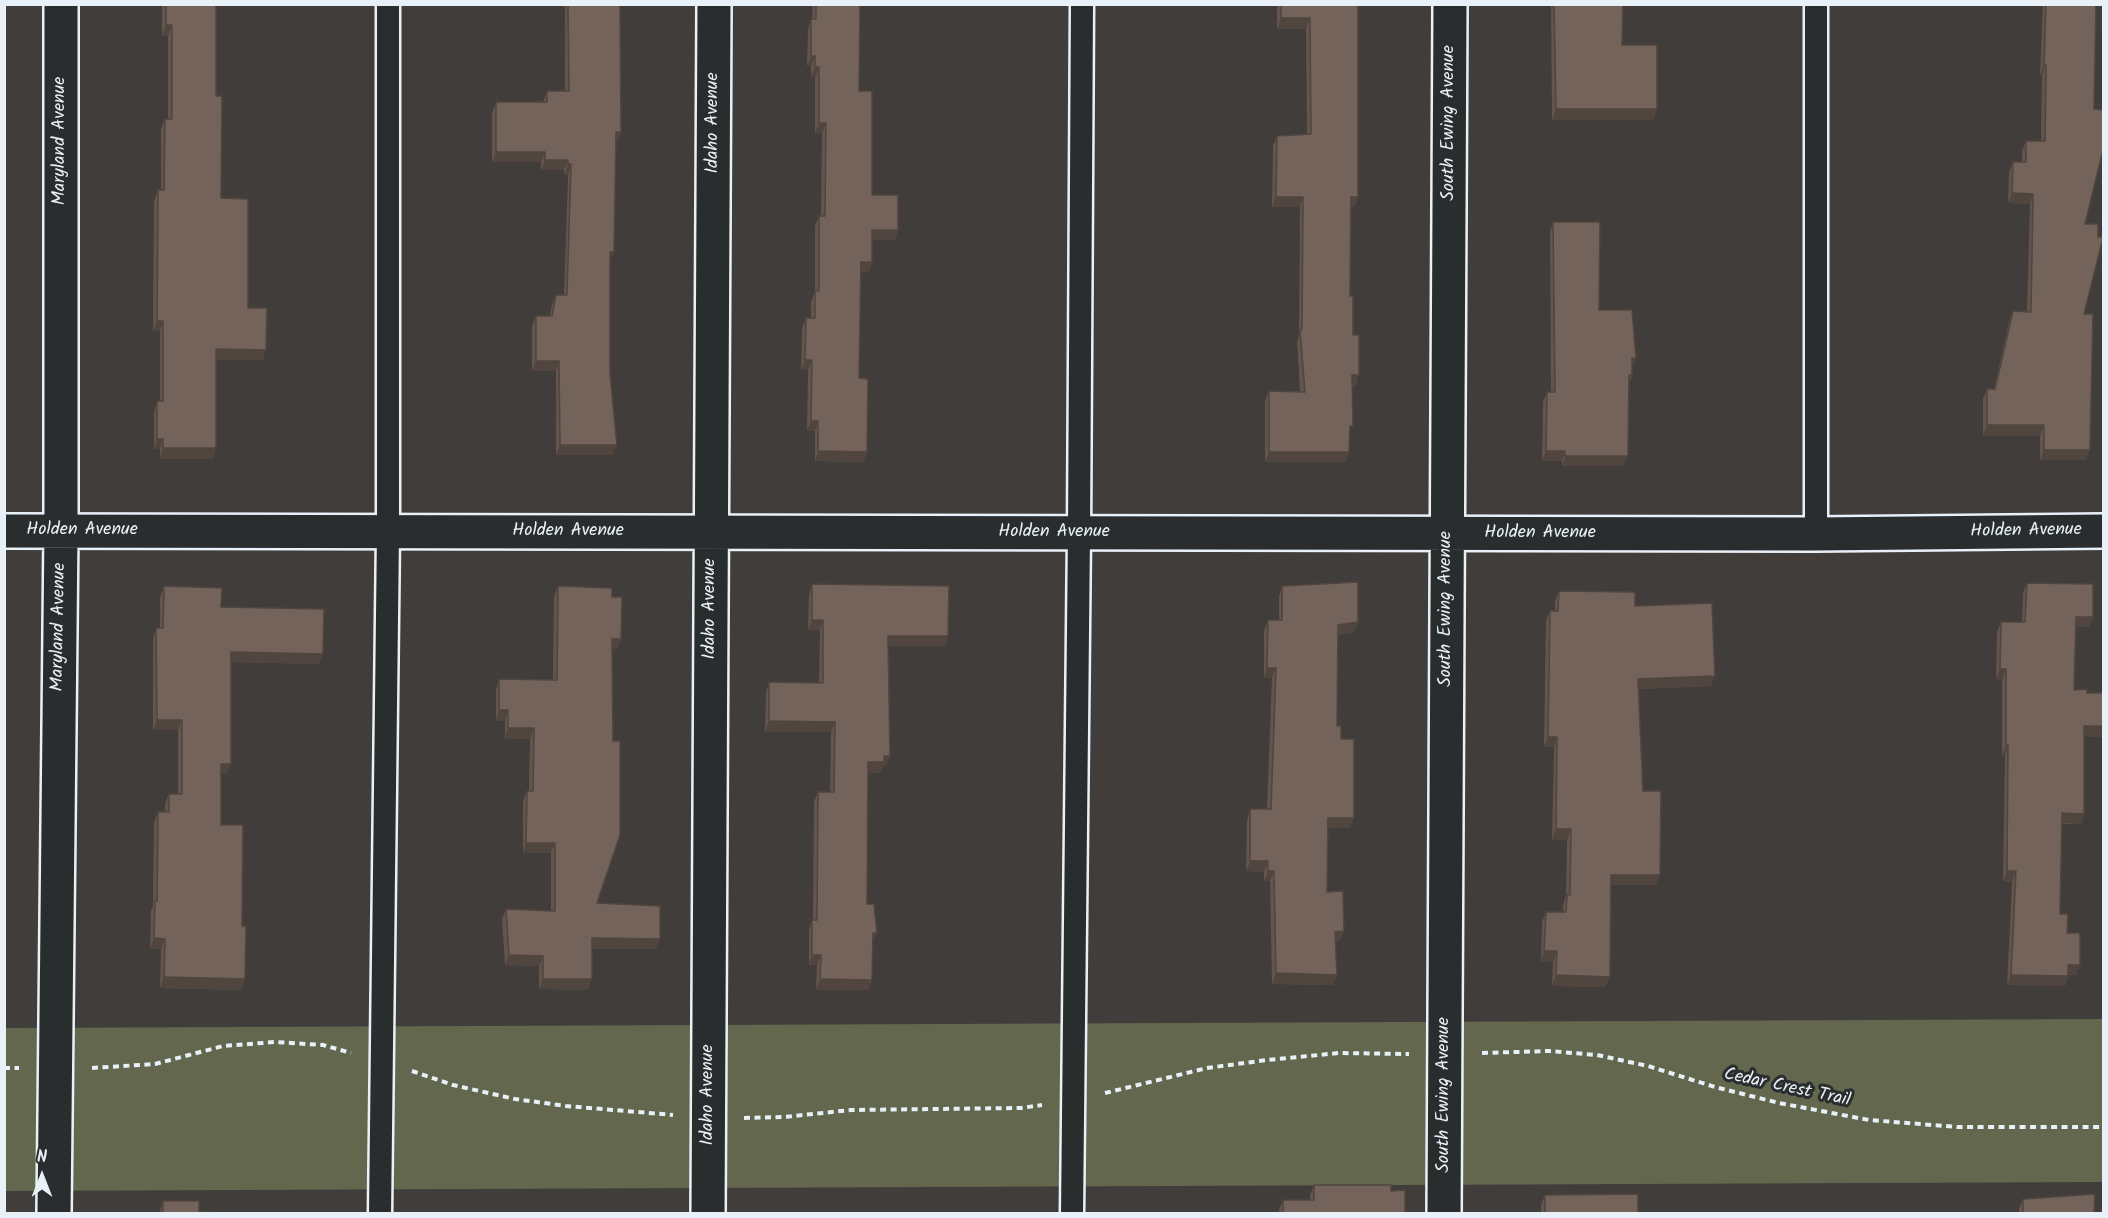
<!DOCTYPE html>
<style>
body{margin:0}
#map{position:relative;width:2108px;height:1218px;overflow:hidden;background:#403d3b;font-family:Kalam,sans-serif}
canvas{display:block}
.frame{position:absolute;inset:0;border:6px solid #e8f1f8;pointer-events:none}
.north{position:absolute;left:12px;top:1146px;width:60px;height:60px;-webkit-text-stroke:4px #2a2d2e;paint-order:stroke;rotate:0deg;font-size:16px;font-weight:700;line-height:24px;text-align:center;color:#e8f1f8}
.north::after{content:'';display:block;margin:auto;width:21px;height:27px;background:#e8f1f8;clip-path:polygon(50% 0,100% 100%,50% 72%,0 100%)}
</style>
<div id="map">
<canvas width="2108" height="1218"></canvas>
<div class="frame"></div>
<div class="north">N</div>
</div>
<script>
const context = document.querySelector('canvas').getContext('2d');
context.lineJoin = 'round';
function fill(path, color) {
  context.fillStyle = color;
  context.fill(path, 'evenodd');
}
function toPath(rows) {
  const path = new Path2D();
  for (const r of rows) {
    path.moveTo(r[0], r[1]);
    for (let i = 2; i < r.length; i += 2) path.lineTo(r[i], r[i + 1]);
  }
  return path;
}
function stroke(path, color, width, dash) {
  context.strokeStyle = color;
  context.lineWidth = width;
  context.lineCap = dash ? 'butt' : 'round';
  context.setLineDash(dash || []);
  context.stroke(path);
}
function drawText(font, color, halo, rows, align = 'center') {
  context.font = font + ' Kalam,sans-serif';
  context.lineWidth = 6;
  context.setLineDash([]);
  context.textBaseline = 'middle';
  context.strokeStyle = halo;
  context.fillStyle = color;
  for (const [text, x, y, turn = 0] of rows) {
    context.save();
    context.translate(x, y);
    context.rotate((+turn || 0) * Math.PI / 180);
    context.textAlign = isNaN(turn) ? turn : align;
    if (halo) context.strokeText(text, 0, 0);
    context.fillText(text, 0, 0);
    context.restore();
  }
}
fill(toPath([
 [2103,1019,2103,1182,5,1191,4,1028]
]), '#62674e');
const lane = toPath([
 [1816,534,1816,4],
 [380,1214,388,532,388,4],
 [1072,1214,1079,533,1082,4]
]);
const street = toPath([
 [4,531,1816,534,2104,531],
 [54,1214,61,531,61,4],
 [708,1214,714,4],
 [1444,1214,1450,4]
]);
stroke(lane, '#e8f1f8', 27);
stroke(street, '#e8f1f8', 38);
stroke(toPath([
 [1482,1053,1549,1051,1597,1055,1648,1066,1715,1087,1779,1103,1869,1120,1958,1127,2104,1127],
 [4,1068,19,1068],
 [92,1068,155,1064,223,1046,275,1042,323,1045,351,1053],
 [412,1071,453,1085,515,1099,566,1106,673,1115],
 [1105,1093,1207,1068,1267,1060,1339,1053,1409,1054],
 [744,1118,784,1117,851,1110,1021,1108,1042,1105]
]), '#e8f1f8', 4, [6, 4.5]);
stroke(lane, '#2a2d2e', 22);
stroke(street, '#2a2d2e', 33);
fill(toPath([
 [162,4,216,4,216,96,221,198,248,308,263,360,216,360,213,459,160,459,160,449,154,449,154,412,157,401,160,401,160,331,153,331,154,201,158,190,161,190,161,129,165,119,168,119,168,36,162,36],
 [565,4,620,4,621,132,617,143,616,143,610,262,610,374,613,455,556,455,556,371,532,371,532,326,536,316,550,316,552,305,556,295,564,295,568,175,564,175,564,170,541,170,541,162,492,162,492,113,496,102,543,102,547,91,565,91],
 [813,4,860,4,859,91,872,195,898,230,895,240,872,240,872,262,869,272,861,272,859,378,864,462,815,461,815,431,807,431,808,370,801,370,802,328,806,318,811,318,811,302,815,291,815,226,819,216,821,216,822,133,815,133,815,78,811,77,811,66,807,66,808,29,811,19,812,19],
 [1277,4,1358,4,1358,197,1354,207,1351,207,1350,296,1356,386,1352,386,1349,452,1346,462,1265,462,1265,401,1269,391,1300,391,1297,341,1299,336,1300,207,1272,207,1273,146,1277,136,1307,134,1306,29,1277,29],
 [1551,4,1623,4,1622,45,1654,120,1552,120],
 [2043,4,2096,4,2085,224,2084,314,2086,460,2040,460,2040,436,1983,436,1983,399,1987,389,1994,389,2009,322,2013,311,2027,312,2030,204,2008,203,2009,172,2013,162,2022,162,2022,151,2026,141,2041,141,2042,75,2040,75],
 [1553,222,1599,310,1632,368,1632,375,1629,384,1624,466,1562,466,1562,461,1542,461,1543,402,1547,392,1551,392,1550,232],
 [2027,583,2089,627,2076,627,2074,690,2087,693,2103,693,2103,737,2084,736,2084,814,2081,824,2062,824,2060,914,2067,933,2076,975,2068,975,2065,986,2007,985,2012,882,2003,881,2005,756,2002,756,2002,680,1996,679,1997,632,2001,622,2022,622,2023,593],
 [812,584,948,636,945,646,889,646,890,756,886,766,883,766,880,773,868,772,867,904,873,943,869,990,816,990,817,965,809,965,809,930,812,920,813,920,814,802,818,792,830,792,831,732,765,732,766,692,769,682,819,683,820,630,808,630,809,595],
 [164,586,221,607,319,664,231,662,227,774,221,774,221,825,241,990,160,988,161,949,150,949,151,911,153,906,154,822,158,812,165,812,165,804,169,794,178,794,178,730,153,730,153,638,156,628,160,628,160,597],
 [558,586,612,597,617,649,612,649,597,903,656,949,592,949,588,990,539,989,539,966,505,965,502,919,506,909,551,911,551,853,523,853,523,801,527,791,529,791,530,739,505,739,505,721,496,721,496,690,499,679,553,680,554,597],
 [1282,586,1358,622,1354,632,1338,635,1337,726,1341,739,1350,828,1328,828,1327,892,1340,941,1336,942,1333,985,1272,984,1270,881,1264,881,1264,872,1246,871,1247,820,1250,809,1267,809,1272,678,1264,678,1264,631,1268,620,1279,620,1279,596],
 [1559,591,1635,606,1711,686,1639,689,1643,791,1656,885,1611,885,1606,987,1552,986,1553,962,1541,962,1542,922,1546,912,1563,912,1563,906,1566,895,1567,840,1552,840,1554,747,1544,747,1546,621,1550,611,1555,611,1555,601],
 [1314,1185,1391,1191,1405,1214,1279,1214,1279,1210,1283,1200,1310,1200,1310,1195],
 [1545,1195,1638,1214,1541,1214,1541,1205],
 [2023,1199,2094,1214,2019,1214,2019,1209],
 [163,1201,199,1212,212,1214,159,1214]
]), '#63554d');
fill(toPath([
 [1281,18,1310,18,1306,29,1277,29],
 [166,25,172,25,168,36,162,36],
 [811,56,815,56,811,66,807,66],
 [2044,65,2046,65,2042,75,2040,75],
 [815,67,819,67,815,78,811,77],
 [1556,109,1657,109,1654,120,1552,120],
 [819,123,826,123,822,133,815,133],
 [616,132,621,132,617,143,612,143],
 [496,152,545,152,541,162,492,162],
 [545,160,568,160,564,170,541,170],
 [568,164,571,164,568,175,564,175],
 [2012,193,2033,194,2030,204,2008,203],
 [1276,197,1303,197,1300,207,1272,207],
 [1351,197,1358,197,1354,207,1348,207],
 [872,230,898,230,895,240,869,240],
 [610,252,614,252,610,262,606,262],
 [861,262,872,262,869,272,857,272],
 [157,321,163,321,160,331,153,331],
 [216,349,266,350,263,360,213,360],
 [1632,358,1636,358,1632,368],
 [805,360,812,360,808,370,801,370],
 [536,361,559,361,556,371,532,371],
 [1352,375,1359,375,1356,386,1348,386],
 [811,421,818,421,815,431,807,431],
 [1987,425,2044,425,2040,436,1983,436],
 [157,439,163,439,160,449,154,449],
 [560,445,617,445,613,455,556,455],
 [163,448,216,448,213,459,160,459],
 [2044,450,2090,450,2086,460,2040,460],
 [818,451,867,452,864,462,815,461],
 [1546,451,1565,451,1562,461,1542,461],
 [1269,452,1349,452,1346,462,1265,462],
 [1565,456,1628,456,1624,466,1562,466],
 [2076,617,2093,617,2089,627,2072,627],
 [812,620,823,620,820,630,808,630],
 [1358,622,1354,632,1334,635,1338,625],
 [888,636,948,636,945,646,885,646],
 [612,639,621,639,617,649,608,649],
 [231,652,323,654,319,664,227,662],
 [1267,668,1276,668,1272,678,1264,678],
 [2000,669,2006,669,2002,680,1996,679],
 [1715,676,1711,686,1634,689,1638,679],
 [499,710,508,710,505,721,496,721],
 [157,720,182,720,178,730,153,730],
 [769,721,835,722,831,732,765,732],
 [2084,726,2103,726,2103,737,2081,736],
 [508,728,534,728,530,739,505,739],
 [1548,737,1557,737,1554,747,1544,747],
 [2006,745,2008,745,2005,756,2002,756],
 [884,756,890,756,886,766,883,766,880,773,865,772,868,762],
 [221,764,231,764,227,774,218,774],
 [2062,813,2084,814,2081,824,2059,823],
 [1328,818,1354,818,1350,828,1324,828],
 [1556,829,1571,829,1567,840,1552,840],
 [526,843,555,843,551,853,523,853],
 [1250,861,1268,861,1264,872,1246,871],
 [1268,871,1274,871,1270,881,1264,881],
 [2007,871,2016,871,2012,882,2003,881],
 [1611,875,1660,875,1656,885,1607,885],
 [1344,931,1340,941,1332,942,1335,932],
 [873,933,877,933,873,943],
 [154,938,165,939,161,949,150,949],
 [592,938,660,939,656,949,588,949],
 [1544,951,1557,951,1553,962,1541,962],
 [509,955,543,956,539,966,505,965],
 [812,955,821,955,817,965,809,965],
 [2068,965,2080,965,2076,975,2065,975],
 [1276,973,1337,975,1333,985,1272,984],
 [1556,975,1610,977,1606,987,1552,986],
 [2011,975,2068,976,2065,986,2007,985],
 [164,977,245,979,241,990,160,988],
 [543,979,592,979,588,990,539,989],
 [820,979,872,980,869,990,816,990]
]), '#50453f');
const building = toPath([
 [166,4,216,4,216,96,222,96,221,198,248,199,248,308,267,308,266,350,216,349,216,448,163,448,163,439,157,439,157,401,163,401,163,321,157,321,158,190,164,190,165,119,172,119,172,25,166,25,166,4],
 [568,4,620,4,621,132,616,132,614,252,610,252,610,374,617,445,560,445,559,361,536,361,536,316,552,316,556,295,567,295,571,164,568,164,568,160,545,160,545,152,496,152,496,102,547,102,547,91,569,91,568,4],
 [816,4,860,4,859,91,872,91,872,195,898,195,898,230,872,230,872,262,861,262,859,378,868,379,867,452,818,451,818,421,811,421,812,360,805,360,806,318,815,318,815,291,819,291,819,216,825,216,826,123,819,123,819,67,815,67,815,56,811,56,811,19,816,19,816,4],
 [1281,4,1358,4,1358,197,1351,197,1350,296,1353,296,1353,335,1359,335,1359,375,1352,375,1353,426,1350,426,1349,452,1269,452,1269,391,1305,392,1300,330,1302,330,1303,197,1276,197,1277,136,1311,134,1310,18,1281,18,1281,4],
 [1554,4,1623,4,1622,45,1657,45,1657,109,1556,109,1554,4],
 [2046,4,2096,4,2094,109,2103,110,2103,150,2085,224,2098,224,2098,237,2103,237,2103,238,2084,314,2093,314,2090,450,2044,450,2044,425,1987,425,1987,389,1995,389,2013,311,2031,312,2033,194,2012,193,2013,162,2026,162,2026,141,2045,141,2046,65,2044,65,2046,4],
 [1553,222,1600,222,1599,310,1632,310,1636,358,1632,358,1632,375,1629,375,1628,456,1565,456,1565,451,1546,451,1547,392,1555,392,1553,222],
 [1358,582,1358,622,1338,625,1337,726,1341,726,1341,739,1354,739,1354,818,1328,818,1327,892,1343,891,1344,931,1335,932,1337,975,1276,973,1274,871,1268,871,1268,861,1250,861,1250,809,1271,809,1276,668,1267,668,1268,620,1282,620,1282,586,1358,582],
 [2027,583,2093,584,2093,617,2076,617,2074,690,2087,689,2087,693,2103,693,2103,726,2084,726,2084,814,2062,813,2060,914,2068,914,2067,933,2080,933,2080,965,2068,965,2068,976,2011,975,2016,871,2007,871,2008,745,2006,745,2006,669,2000,669,2001,622,2025,622,2027,583],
 [812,584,949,586,948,636,888,636,890,756,884,756,884,762,868,762,867,904,874,904,877,933,873,933,872,980,820,979,821,955,812,955,812,920,817,920,818,792,834,792,835,722,769,721,769,682,823,683,823,620,812,620,812,584],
 [164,586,222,588,221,607,324,609,323,654,231,652,231,764,221,764,221,825,243,825,242,926,246,926,245,979,164,977,165,939,154,938,155,901,157,901,158,812,169,812,169,794,182,794,182,720,157,720,156,628,163,628,164,586],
 [558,586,612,588,612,597,622,597,621,639,612,639,613,741,620,741,620,835,597,903,660,906,660,939,592,938,592,979,543,979,543,956,509,955,506,909,555,911,555,843,526,843,527,791,533,791,534,728,508,728,508,710,499,710,499,679,557,680,558,586],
 [1559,591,1635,592,1635,606,1712,603,1715,676,1638,679,1643,791,1661,791,1660,875,1611,875,1610,977,1556,975,1557,951,1544,951,1546,912,1566,912,1567,895,1570,895,1571,829,1556,829,1557,737,1548,737,1550,611,1558,611,1559,591],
 [1314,1185,1391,1185,1391,1191,1405,1190,1405,1214,1283,1214,1283,1200,1314,1200,1314,1185],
 [1638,1194,1638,1214,1545,1214,1545,1195,1638,1194],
 [2095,1194,2094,1214,2023,1214,2023,1199,2095,1194],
 [163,1201,199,1201,199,1212,212,1212,212,1214,163,1214,163,1201]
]);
fill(building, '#73635a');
stroke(building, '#50453f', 1.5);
drawText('18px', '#e8f1f8', '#2a2d2e', [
 ["Idaho Avenue",714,123,-90],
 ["South Ewing Avenue",1450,123,-90],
 ["Maryland Avenue",61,141,-90],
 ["Holden Avenue",82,531],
 ["Holden Avenue",568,532],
 ["Holden Avenue",2026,532,-1],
 ["Holden Avenue",1054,533],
 ["Holden Avenue",1540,534],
 ["Idaho Avenue",711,609,-90],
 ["South Ewing Avenue",1447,609,-90],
 ["Maryland Avenue",60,627,-89],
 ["Cedar Crest Trail",1787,1089,12],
 ["Idaho Avenue",709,1095,-90],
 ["South Ewing Avenue",1445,1095,-90]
]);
</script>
